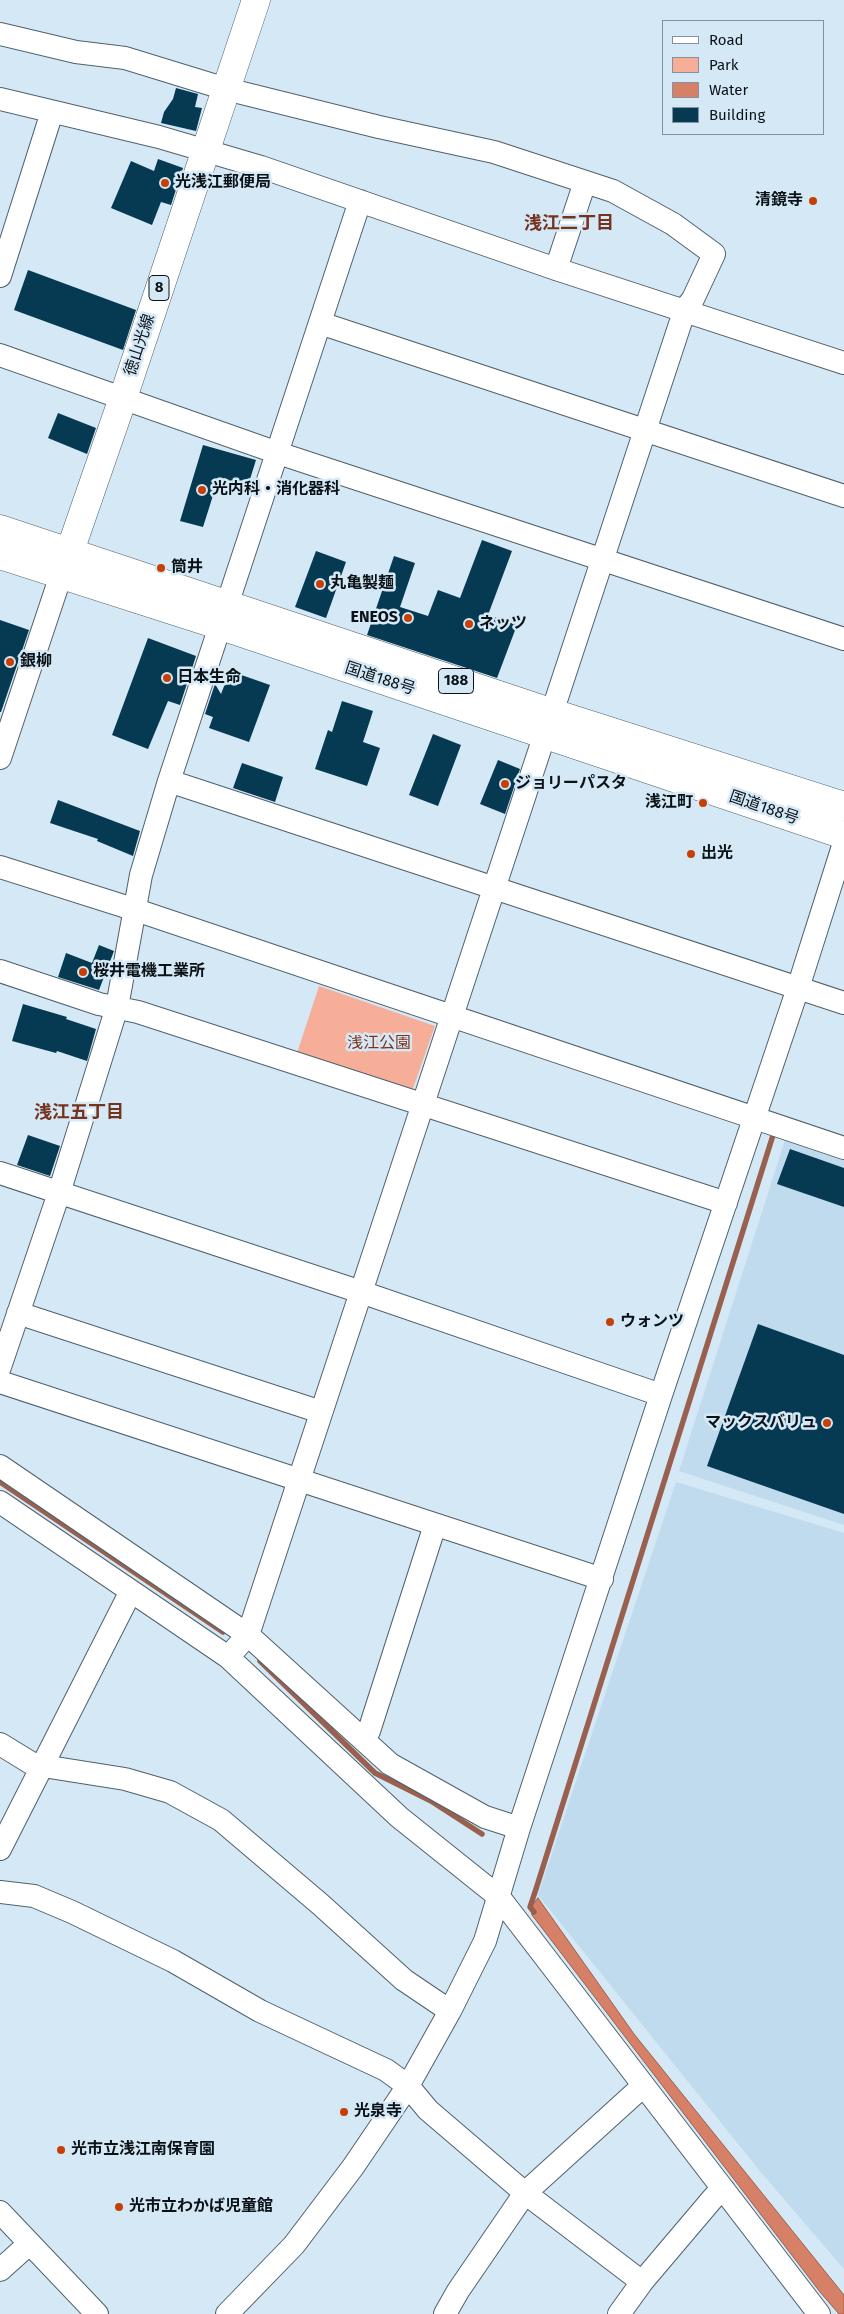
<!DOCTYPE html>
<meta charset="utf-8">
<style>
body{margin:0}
#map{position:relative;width:844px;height:2314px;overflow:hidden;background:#d4e8f6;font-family:"Fira Sans",sans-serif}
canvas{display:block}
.legend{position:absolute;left:662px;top:20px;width:162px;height:115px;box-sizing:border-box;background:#d4e8f6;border:1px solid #84929d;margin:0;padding:6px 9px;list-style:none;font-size:15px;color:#0b1217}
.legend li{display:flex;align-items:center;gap:10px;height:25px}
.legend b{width:25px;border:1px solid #84929d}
</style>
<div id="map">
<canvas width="844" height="2314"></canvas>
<ul class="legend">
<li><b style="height:6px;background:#fff"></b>Road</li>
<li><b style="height:14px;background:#f6ae98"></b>Park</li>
<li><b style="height:14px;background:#d68167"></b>Water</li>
<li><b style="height:14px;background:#063952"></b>Building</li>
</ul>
</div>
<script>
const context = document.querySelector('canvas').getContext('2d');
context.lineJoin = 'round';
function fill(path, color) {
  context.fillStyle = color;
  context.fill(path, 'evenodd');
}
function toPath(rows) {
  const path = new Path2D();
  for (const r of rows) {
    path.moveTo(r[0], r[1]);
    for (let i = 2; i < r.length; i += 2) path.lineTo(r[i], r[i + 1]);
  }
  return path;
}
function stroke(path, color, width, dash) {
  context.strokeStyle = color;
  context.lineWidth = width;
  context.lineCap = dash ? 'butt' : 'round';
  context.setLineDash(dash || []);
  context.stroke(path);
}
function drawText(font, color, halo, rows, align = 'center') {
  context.font = font + ' "Fira Sans","Noto Sans JP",sans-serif';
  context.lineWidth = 5;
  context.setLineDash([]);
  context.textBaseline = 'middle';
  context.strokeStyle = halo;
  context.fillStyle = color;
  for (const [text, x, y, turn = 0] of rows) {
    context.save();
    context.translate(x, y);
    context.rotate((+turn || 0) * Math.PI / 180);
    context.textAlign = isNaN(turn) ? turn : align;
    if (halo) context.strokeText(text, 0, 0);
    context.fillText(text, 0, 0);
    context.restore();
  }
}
fill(toPath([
 [785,1140,844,1159,844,1525,679,1471],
 [676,1482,844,1533,844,2269,759,2170,538,1895]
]), '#bfdbed');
fill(toPath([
 [319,986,435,1026,411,1094,297,1053]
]), '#f6ae98');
const water = toPath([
 [538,1898,634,2034,844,2295,844,2314,839,2314,820,2292,532,1915,530,1907,538,1898]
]);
fill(water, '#d68167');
stroke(water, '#99604f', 1);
stroke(toPath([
 [0,1482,223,1632],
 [260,1661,375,1773,431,1801,482,1834],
 [534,1912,530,1907,536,1889,774,1132]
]), '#99604f', 5.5);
fill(toPath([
 [176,88,198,94,195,107,202,108,196,131,161,123,164,112,173,99],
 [158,159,183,168,171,205,161,202,152,225,111,208,131,161,154,171],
 [28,270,136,310,123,350,14,310],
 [58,413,96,428,87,454,48,438],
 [203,445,256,460,245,495,216,486,203,527,180,521],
 [482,540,512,551,488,615,517,625,497,678,367,635,394,556,415,563,400,607,428,616,438,590,460,598],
 [316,551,346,562,326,618,295,607],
 [0,620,29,630,1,712,0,712],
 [148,638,196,656,180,705,168,701,148,749,112,735],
 [230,671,270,685,249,742,209,728,213,717,205,714,215,684,221,694],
 [342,701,373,711,363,742,380,748,367,786,315,769,328,730,332,732],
 [433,734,461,745,438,806,409,795],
 [498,760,520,769,505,814,480,804],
 [242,763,283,777,275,802,233,788],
 [58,800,140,831,133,856,97,841,98,839,50,823],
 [99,945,114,951,99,990,58,977,66,953,92,963],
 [23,1004,67,1017,66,1019,96,1029,87,1061,57,1051,56,1053,12,1041],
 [28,1135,60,1146,50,1176,17,1165],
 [790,1149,844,1168,844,1207,777,1184],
 [758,1324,844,1355,844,1514,707,1466]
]), '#063952');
const minor = toPath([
 [0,34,76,52,125,58,226,89,379,127,494,152,613,191,673,224,714,254,693,299,685,309,248,1635,228,1657],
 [0,99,159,137,261,167,556,269,844,363],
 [556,269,585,182],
 [0,276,52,112],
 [320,323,844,496],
 [0,355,278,453,844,639],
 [0,758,61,575],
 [169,781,844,1003],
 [0,867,136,910,844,1148],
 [0,971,99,1004,138,1012,726,1203],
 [0,1173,361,1292,661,1395],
 [18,1313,321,1412],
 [0,1367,59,1193,117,1007,141,875,169,781,360,201],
 [0,1382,602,1579],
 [0,1466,248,1635,390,1764,485,1817,519,1828],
 [0,1502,228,1657,399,1817,499,1897,819,2314],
 [364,1740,369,1731,435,1525],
 [0,1744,31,1763,43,1766,125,1779,170,1792,221,1820,320,1904,404,1980,450,2011],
 [0,1849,131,1591],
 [0,1892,34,1896,72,1912,173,1961,260,2011,386,2070,408,2086,428,2110,525,2193,642,2282],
 [0,2212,97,2314],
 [0,2270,29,2244],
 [227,2314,294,2245,353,2167,408,2086,450,2011,485,1941,519,1828,661,1395,798,988,844,843],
 [445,2314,458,2291,525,2193,643,2086],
 [619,2314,642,2282,714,2197,724,2190]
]);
const major = toPath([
 [62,574,123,398,256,0]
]);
const highway = toPath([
 [0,529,553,713,844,806],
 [0,555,221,626,844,835]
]);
stroke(minor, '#4f616c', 24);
stroke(major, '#4f616c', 29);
stroke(highway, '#4f616c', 29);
stroke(minor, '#fff', 22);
stroke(major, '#fff', 28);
stroke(highway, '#fff', 28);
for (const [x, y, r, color] of [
 [165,183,5,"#c63f05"],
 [813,201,5,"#c63f05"],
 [202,490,5,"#c63f05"],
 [161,568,5,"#c63f05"],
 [320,584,5,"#c63f05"],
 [408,618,5,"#c63f05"],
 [469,624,5,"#c63f05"],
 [10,662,5,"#c63f05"],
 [167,678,5,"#c63f05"],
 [505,784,5,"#c63f05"],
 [703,803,5,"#c63f05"],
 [691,854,5,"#c63f05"],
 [83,972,5,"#c63f05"],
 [610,1322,5,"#c63f05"],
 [827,1423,5,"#c63f05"],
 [344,2112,5,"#c63f05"],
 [61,2150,5,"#c63f05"],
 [119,2207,5,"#c63f05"]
]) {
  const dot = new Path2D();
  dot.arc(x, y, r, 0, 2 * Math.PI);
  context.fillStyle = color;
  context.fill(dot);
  stroke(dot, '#d4e8f6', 2);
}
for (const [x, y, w] of [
 [159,288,20],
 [456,681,35]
]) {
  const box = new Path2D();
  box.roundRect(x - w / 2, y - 12.5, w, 25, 4);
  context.fillStyle = '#d4e8f6';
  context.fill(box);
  stroke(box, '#0b1217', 1);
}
drawText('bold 15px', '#0b1217', null, [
 ["8",159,288],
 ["188",456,681]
]);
drawText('bold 16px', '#0b1217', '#d4e8f6', [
 ["光浅江郵便局",175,183],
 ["清鏡寺",803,201,"right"],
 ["光内科・消化器科",212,490],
 ["筒井",171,568],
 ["丸亀製麺",330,584],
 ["ENEOS",398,618,"right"],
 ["ネッツ",479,624],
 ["銀柳",20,662],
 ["日本生命",177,678],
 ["ジョリーパスタ",515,784],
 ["浅江町",693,803,"right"],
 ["出光",701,854],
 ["桜井電機工業所",93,972],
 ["ウォンツ",620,1322],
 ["マックスバリュ",817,1423,"right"],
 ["光泉寺",354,2112],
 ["光市立浅江南保育園",71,2150],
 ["光市立わかば児童館",129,2207]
], 'left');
drawText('16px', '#0b1217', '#d4e8f6', [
 ["徳山光線",140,345,-72],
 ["国道188号",380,679,18],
 ["国道188号",764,808,19]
]);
drawText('16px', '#80331a', '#d4e8f6', [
 ["浅江公園",379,1044]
]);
drawText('bold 18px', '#75321d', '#d4e8f6', [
 ["浅江二丁目",569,224],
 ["浅江五丁目",79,1113]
]);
</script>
